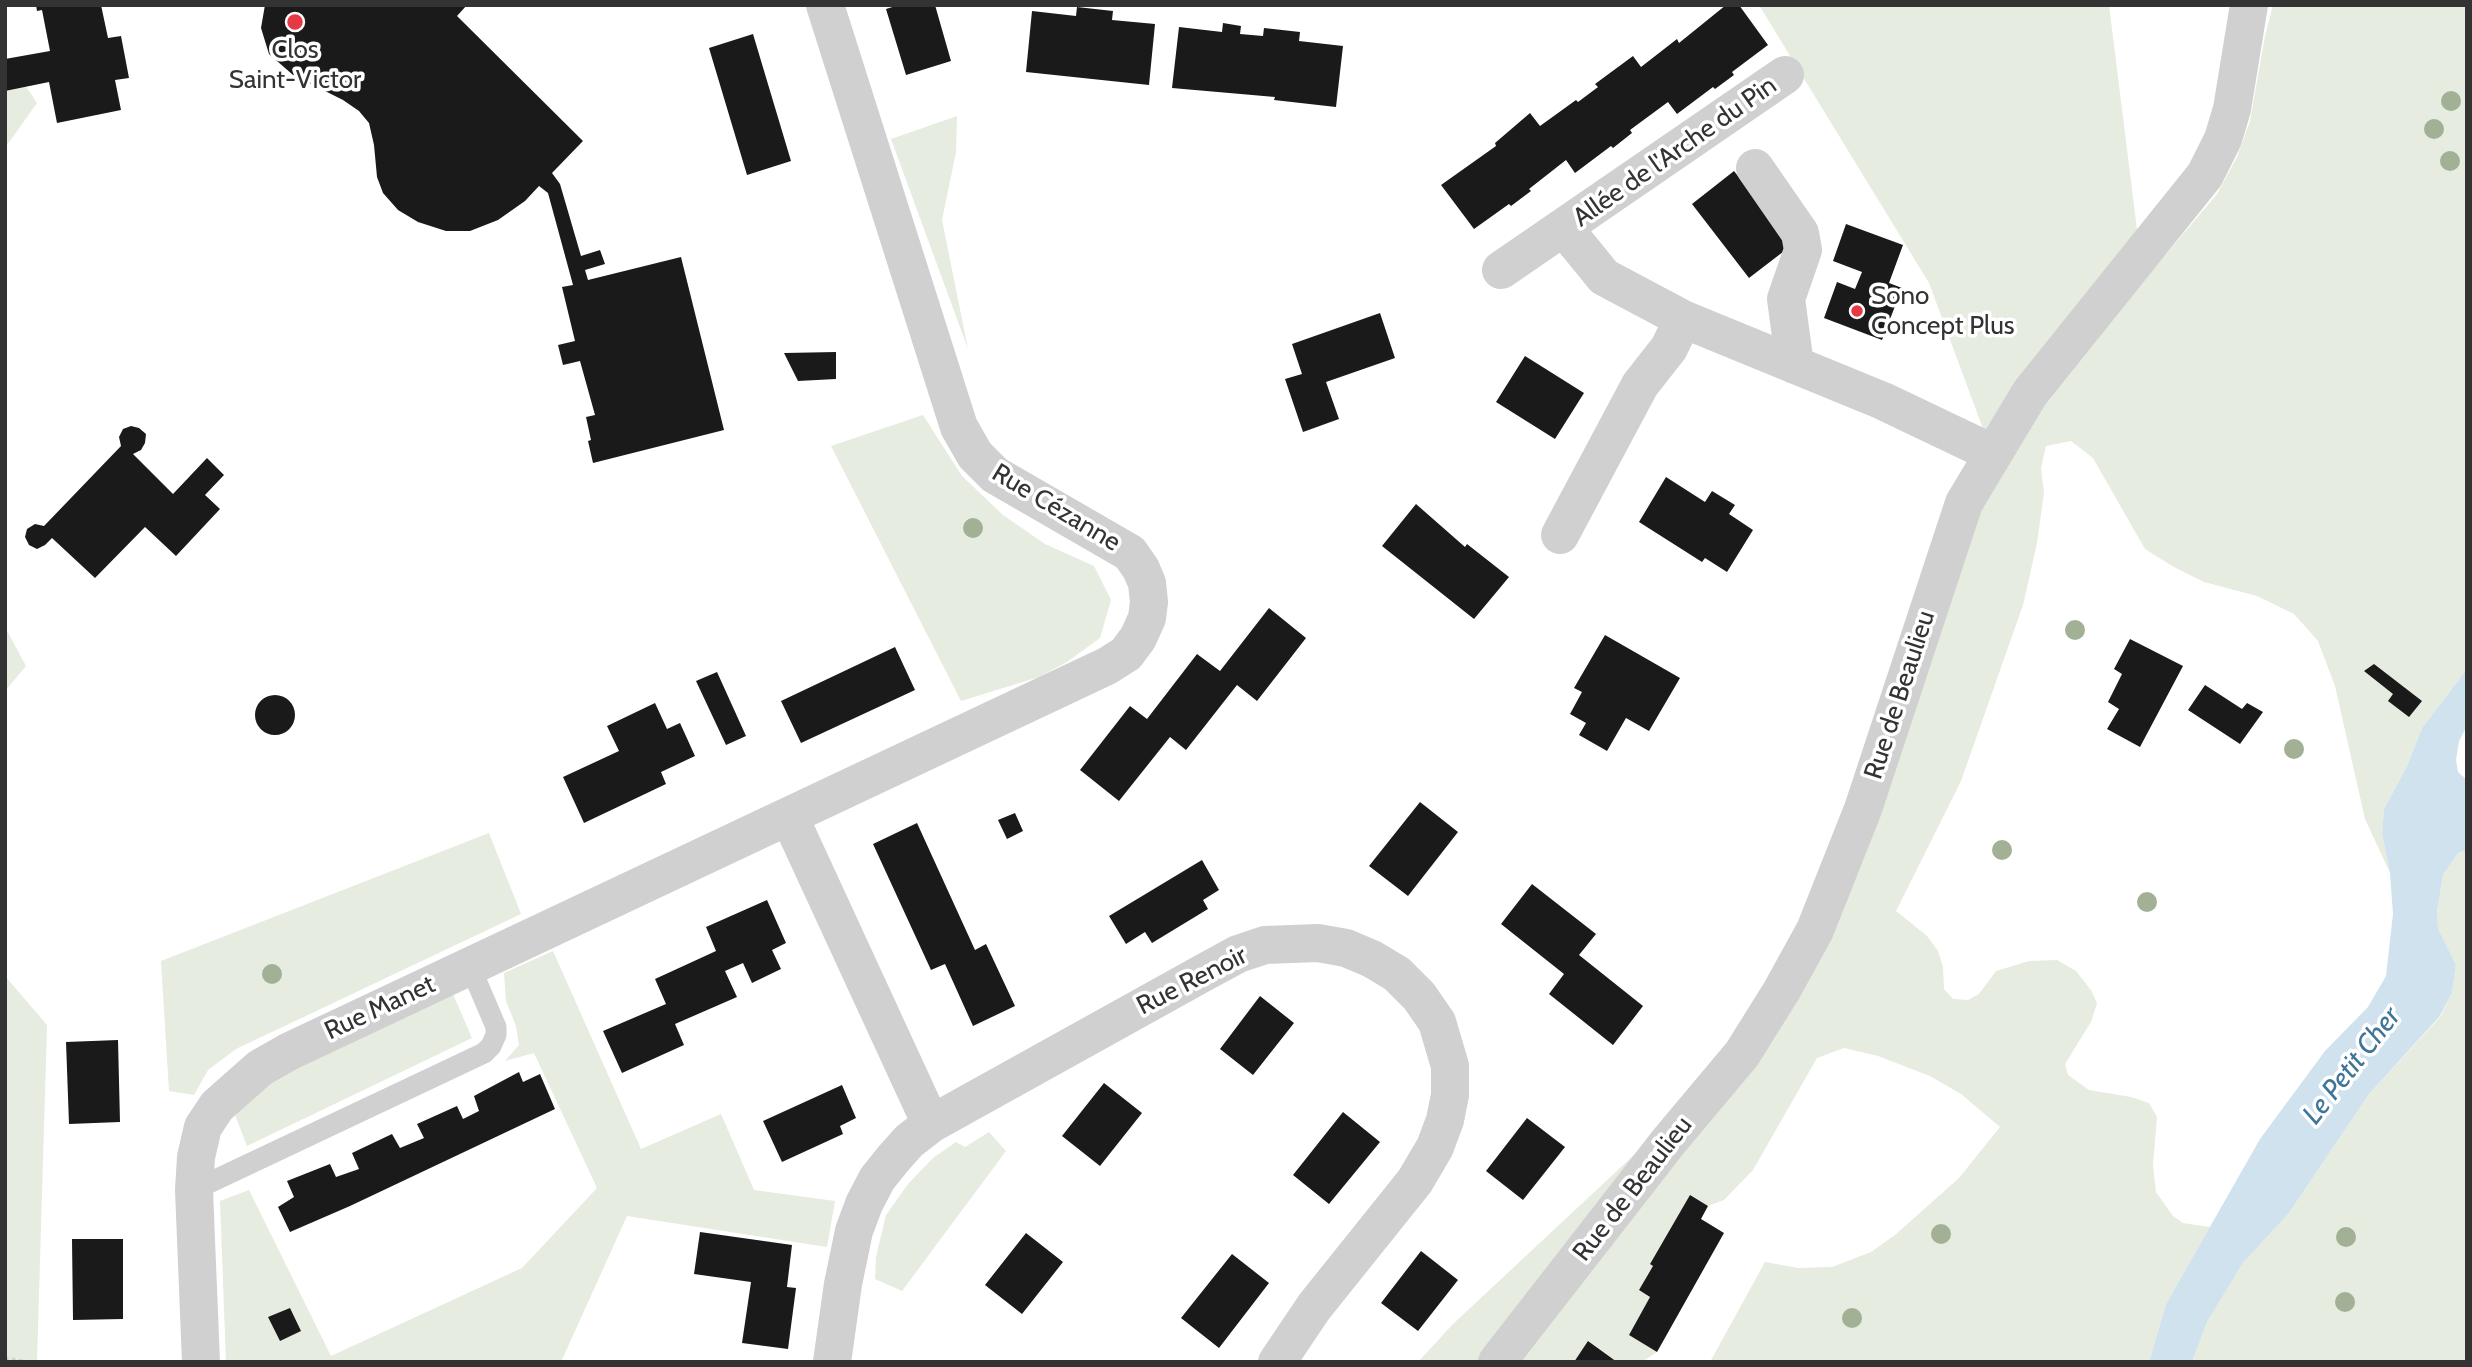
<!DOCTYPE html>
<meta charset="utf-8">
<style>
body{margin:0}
#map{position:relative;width:2472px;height:1367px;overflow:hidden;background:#fff;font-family:Cabin,sans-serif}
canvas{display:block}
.frame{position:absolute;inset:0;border:7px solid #333;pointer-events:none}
</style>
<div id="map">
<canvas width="2472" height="1367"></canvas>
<div class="frame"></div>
</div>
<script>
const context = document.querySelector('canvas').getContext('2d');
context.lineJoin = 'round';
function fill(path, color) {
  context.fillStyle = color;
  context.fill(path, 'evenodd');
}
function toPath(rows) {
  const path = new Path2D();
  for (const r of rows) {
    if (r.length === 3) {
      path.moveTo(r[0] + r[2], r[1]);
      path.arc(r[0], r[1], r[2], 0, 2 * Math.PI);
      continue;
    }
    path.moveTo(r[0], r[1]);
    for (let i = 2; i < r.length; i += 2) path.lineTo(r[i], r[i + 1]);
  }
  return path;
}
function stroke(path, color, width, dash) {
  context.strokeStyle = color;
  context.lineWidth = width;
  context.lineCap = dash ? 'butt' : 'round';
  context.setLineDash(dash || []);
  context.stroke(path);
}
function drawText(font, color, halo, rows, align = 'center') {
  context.font = font + ' Cabin,sans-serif';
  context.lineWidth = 7;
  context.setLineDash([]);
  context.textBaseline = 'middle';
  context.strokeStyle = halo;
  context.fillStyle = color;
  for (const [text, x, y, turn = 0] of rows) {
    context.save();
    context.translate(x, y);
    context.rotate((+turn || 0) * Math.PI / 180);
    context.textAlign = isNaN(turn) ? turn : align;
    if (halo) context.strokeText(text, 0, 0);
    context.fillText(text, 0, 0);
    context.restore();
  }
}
fill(toPath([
 [1759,5,2109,5,2140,254,2151,272,2217,194,2237,157,2250,121,2265,36,2273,5,2467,5,2467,669,2422,728,2407,766,2384,809,2382,834,2390,873,2365,819,2335,686,2318,641,2294,614,2257,596,2204,582,2174,567,2145,549,2093,458,2071,441,2046,446,2041,468,2044,493,2037,543,2023,605,1961,781,1896,911,1927,936,1938,951,1943,967,1944,989,1953,999,1968,1000,1979,994,1996,971,2029,961,2057,960,2076,971,2091,990,2097,1003,2091,1022,2065,1064,2068,1075,2089,1090,2131,1097,2149,1103,2157,1117,2153,1165,2156,1192,2173,1216,2183,1223,2210,1227,2166,1304,2149,1362,1710,1362,1765,1262,1798,1268,1832,1267,1871,1252,1895,1235,1959,1178,2000,1127,1961,1094,1930,1076,1878,1056,1844,1048,1817,1058,1753,1170,1724,1200,1708,1206,1690,1196,1650,1263,1653,1266,1639,1290,1650,1297,1629,1335,1657,1352,1642,1362,1617,1362,1589,1341,1574,1362,1418,1362,1453,1324,1742,1054,1782,990,1992,453,1929,283],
 [5,55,37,103,5,148],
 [957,116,956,152,942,220,968,349,891,139],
 [923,415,962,476,1003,515,1045,544,1094,566,1111,600,1100,638,1067,662,1039,677,961,701,831,446],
 [5,627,26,666,5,691],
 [489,833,521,914,236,1049,208,1070,194,1095,169,1091,161,961],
 [2467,850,2467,1362,2192,1362,2207,1322,2243,1263,2289,1213,2369,1094,2441,1016,2452,993,2456,965,2438,928,2437,912,2443,875,2458,853],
 [553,951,641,1149,721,1114,754,1190,835,1201,827,1247,627,1216,561,1362,226,1362,220,1201,249,1190,331,1356,522,1268,597,1188,534,1053,505,1061,519,1045,516,1026,506,1001,504,973],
 [5,976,47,1025,37,1362,5,1362],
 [453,994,472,1038,247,1146,235,1115,274,1078],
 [989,1132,1006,1151,902,1291,875,1279,876,1257,886,1215,908,1184,933,1158,956,1142,965,1147]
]), '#e6ecdf');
fill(toPath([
 [2467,669,2467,726,2459,741,2456,760,2458,772,2467,780,2467,850,2458,853,2443,875,2437,912,2438,928,2456,965,2452,993,2440,1016,2369,1094,2289,1213,2243,1263,2207,1322,2192,1362,2149,1362,2166,1304,2260,1139,2325,1051,2368,1007,2386,976,2393,914,2390,873,2382,834,2384,809,2407,766,2422,728]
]), '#cfe2ee');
fill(toPath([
 [36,5,101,5,108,38,121,36,129,78,115,80,121,110,57,123,49,82,5,91,5,59,50,51,42,10,37,11],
 [265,5,467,5,457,16,583,141,552,173,560,184,581,256,600,250,605,264,585,270,588,280,681,257,724,430,593,463,588,441,591,440,586,417,595,415,580,361,563,365,558,345,575,341,562,287,573,285,548,193,539,186,525,201,498,220,470,231,446,231,418,222,398,210,383,193,377,177,374,145,369,123,359,111,343,100,293,75,269,54,261,28],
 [899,5,935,5,951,61,906,75,886,9],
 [1726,5,1739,5,1768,45,1732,72,1734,75,1715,89,1713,87,1677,114,1668,102,1630,130,1632,133,1613,148,1611,146,1575,173,1566,160,1529,189,1531,191,1511,206,1509,204,1474,229,1441,185,1496,146,1495,143,1530,113,1540,126,1576,100,1578,102,1598,87,1595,84,1633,56,1641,67,1677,39,1679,43],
 [1077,7,1113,11,1112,20,1155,24,1149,85,1026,72,1032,11,1076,16],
 [1223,23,1241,26,1240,34,1263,36,1264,28,1300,32,1299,41,1343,46,1336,107,1274,100,1275,97,1172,88,1179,27,1222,32],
 [753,34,791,161,747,175,709,48],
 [1734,171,1792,245,1749,278,1692,204],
 [1846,224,1903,245,1889,283,1902,288,1882,340,1824,318,1837,282,1855,289,1862,272,1833,261],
 [1380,313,1395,358,1326,382,1339,419,1303,432,1285,379,1302,374,1292,344],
 [836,352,836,379,798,381,784,353],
 [1525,356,1584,393,1555,439,1496,402],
 [131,426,139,428,146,434,145,443,141,450,133,454,173,494,207,458,224,475,205,495,220,509,176,556,145,527,95,578,52,538,45,545,37,549,29,545,25,537,27,529,35,524,44,526,121,446,119,437,123,429],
 [1666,477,1705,502,1712,491,1735,505,1729,514,1753,530,1727,572,1705,558,1702,562,1639,522],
 [1416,504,1465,547,1467,544,1509,577,1474,619,1382,546],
 [1269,608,1306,638,1257,701,1237,685,1186,750,1170,737,1119,801,1080,770,1130,706,1147,719,1197,654,1220,671],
 [1605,635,1680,678,1649,731,1626,718,1607,751,1579,735,1586,723,1570,714,1582,692,1574,688],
 [2130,639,2183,666,2140,747,2107,729,2119,709,2108,702,2122,674,2114,669],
 [895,647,915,690,801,743,781,701],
 [2374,664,2422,701,2409,717,2388,701,2393,694,2364,671],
 [717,672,746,736,726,745,696,681],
 [2205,685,2242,709,2247,703,2263,712,2240,744,2188,710],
 [275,715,20],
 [655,703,667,729,680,723,695,756,661,772,666,784,584,823,563,777,619,751,607,726],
 [1420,802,1458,832,1408,896,1369,866],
 [1015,813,1023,831,1007,839,998,820],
 [917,823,975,950,986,944,1015,1006,973,1026,945,964,931,970,873,844],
 [1202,860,1219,890,1203,900,1208,909,1152,943,1145,932,1126,944,1109,916],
 [1532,884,1596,934,1579,955,1643,1006,1613,1045,1549,994,1564,974,1501,924],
 [767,900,786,943,772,950,781,969,752,983,743,963,725,971,737,997,675,1024,684,1045,622,1073,603,1031,666,1004,655,979,716,951,706,927],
 [1260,996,1294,1023,1253,1075,1220,1049],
 [118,1040,120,1122,69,1124,66,1042],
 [519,1072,523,1082,540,1074,555,1109,350,1206,290,1232,278,1207,294,1197,287,1181,330,1164,336,1177,359,1169,352,1153,392,1134,400,1148,424,1138,417,1124,457,1106,463,1119,479,1111,474,1096],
 [1104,1083,1142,1113,1100,1166,1062,1136],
 [842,1085,856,1118,840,1126,843,1134,782,1162,763,1121],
 [1343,1112,1380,1142,1329,1204,1293,1175],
 [1527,1118,1565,1147,1523,1200,1486,1171],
 [1690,1195,1708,1206,1701,1219,1724,1233,1657,1352,1629,1335,1650,1297,1639,1290,1653,1266,1650,1264],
 [700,1232,792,1245,787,1287,796,1288,788,1349,742,1343,751,1282,694,1274],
 [1026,1233,1063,1262,1022,1314,985,1285],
 [72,1239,123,1239,123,1319,73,1320],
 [1421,1251,1458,1280,1418,1331,1381,1303],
 [1232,1254,1269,1283,1219,1348,1181,1318],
 [290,1308,301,1331,280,1341,268,1317],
 [1588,1341,1617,1362,1574,1362]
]), '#1a1a1a');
stroke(toPath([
 [5,1359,24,1362]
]), '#cdcdcd', 4.5, [3.5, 3.5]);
stroke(toPath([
 [194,1190,484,1053,491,1046,496,1035,496,1027,470,966]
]), '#d0d0d0', 21);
stroke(toPath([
 [1755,168,1800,233,1803,250,1786,299,1795,365],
 [1564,228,1604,277,1683,319,1883,401,1992,453],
 [1501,270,1785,75],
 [1560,535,1640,385,1669,348,1683,319],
 [789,816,931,1124,1203,973,1238,954,1265,945,1318,943,1346,948,1372,959,1397,974,1419,996,1437,1022,1450,1066,1450,1095,1445,1120,1435,1147,1415,1181,1314,1307,1277,1362],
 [201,1362,194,1190,196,1157,203,1127,217,1106,260,1068,288,1052,1107,666,1126,654,1138,638,1147,618,1149,602,1147,583,1141,569,1130,553,995,475,975,455,959,427,825,5],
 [832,1362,843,1284,854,1231,864,1204,877,1179,893,1159,909,1141,931,1124]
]), '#d0d0d0', 38);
stroke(toPath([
 [1497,1362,1669,1141,1742,1054,1782,990,1815,930,1863,809,1964,503,2030,393,2205,175,2223,139,2232,109,2249,5]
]), '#d0d0d0', 38);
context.fillStyle = '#a2b095';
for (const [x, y] of [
 [2451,101],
 [2434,129],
 [2450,161],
 [973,528],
 [2075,630],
 [2294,749],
 [2002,850],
 [2147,902],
 [272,974],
 [1941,1234],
 [2346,1237],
 [2345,1302],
 [1852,1318]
]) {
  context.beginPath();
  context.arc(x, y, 10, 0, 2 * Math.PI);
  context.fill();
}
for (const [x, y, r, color] of [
 [295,22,9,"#e63946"],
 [1857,311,7,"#e63946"]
]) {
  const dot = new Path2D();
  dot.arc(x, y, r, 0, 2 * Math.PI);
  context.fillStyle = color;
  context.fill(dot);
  stroke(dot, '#fff', 2.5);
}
drawText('26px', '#333', '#fff', [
 ["Clos",295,50],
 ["Saint-Victor",295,80],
 ["Sono",1871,296,"left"],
 ["Concept Plus",1871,326,"left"]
]);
drawText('26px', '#333', '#fff', [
 ["Allée de l'Arche du Pin",1675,152,-35],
 ["Rue Cézanne",1056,508,31],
 ["Rue de Beaulieu",1900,695,-72],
 ["Rue Renoir",1192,981,-27],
 ["Rue Manet",380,1008,-25],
 ["Rue de Beaulieu",1633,1189,-52]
]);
drawText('italic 28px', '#3f7597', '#fff', [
 ["Le Petit Cher",2352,1066,-52]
]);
</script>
